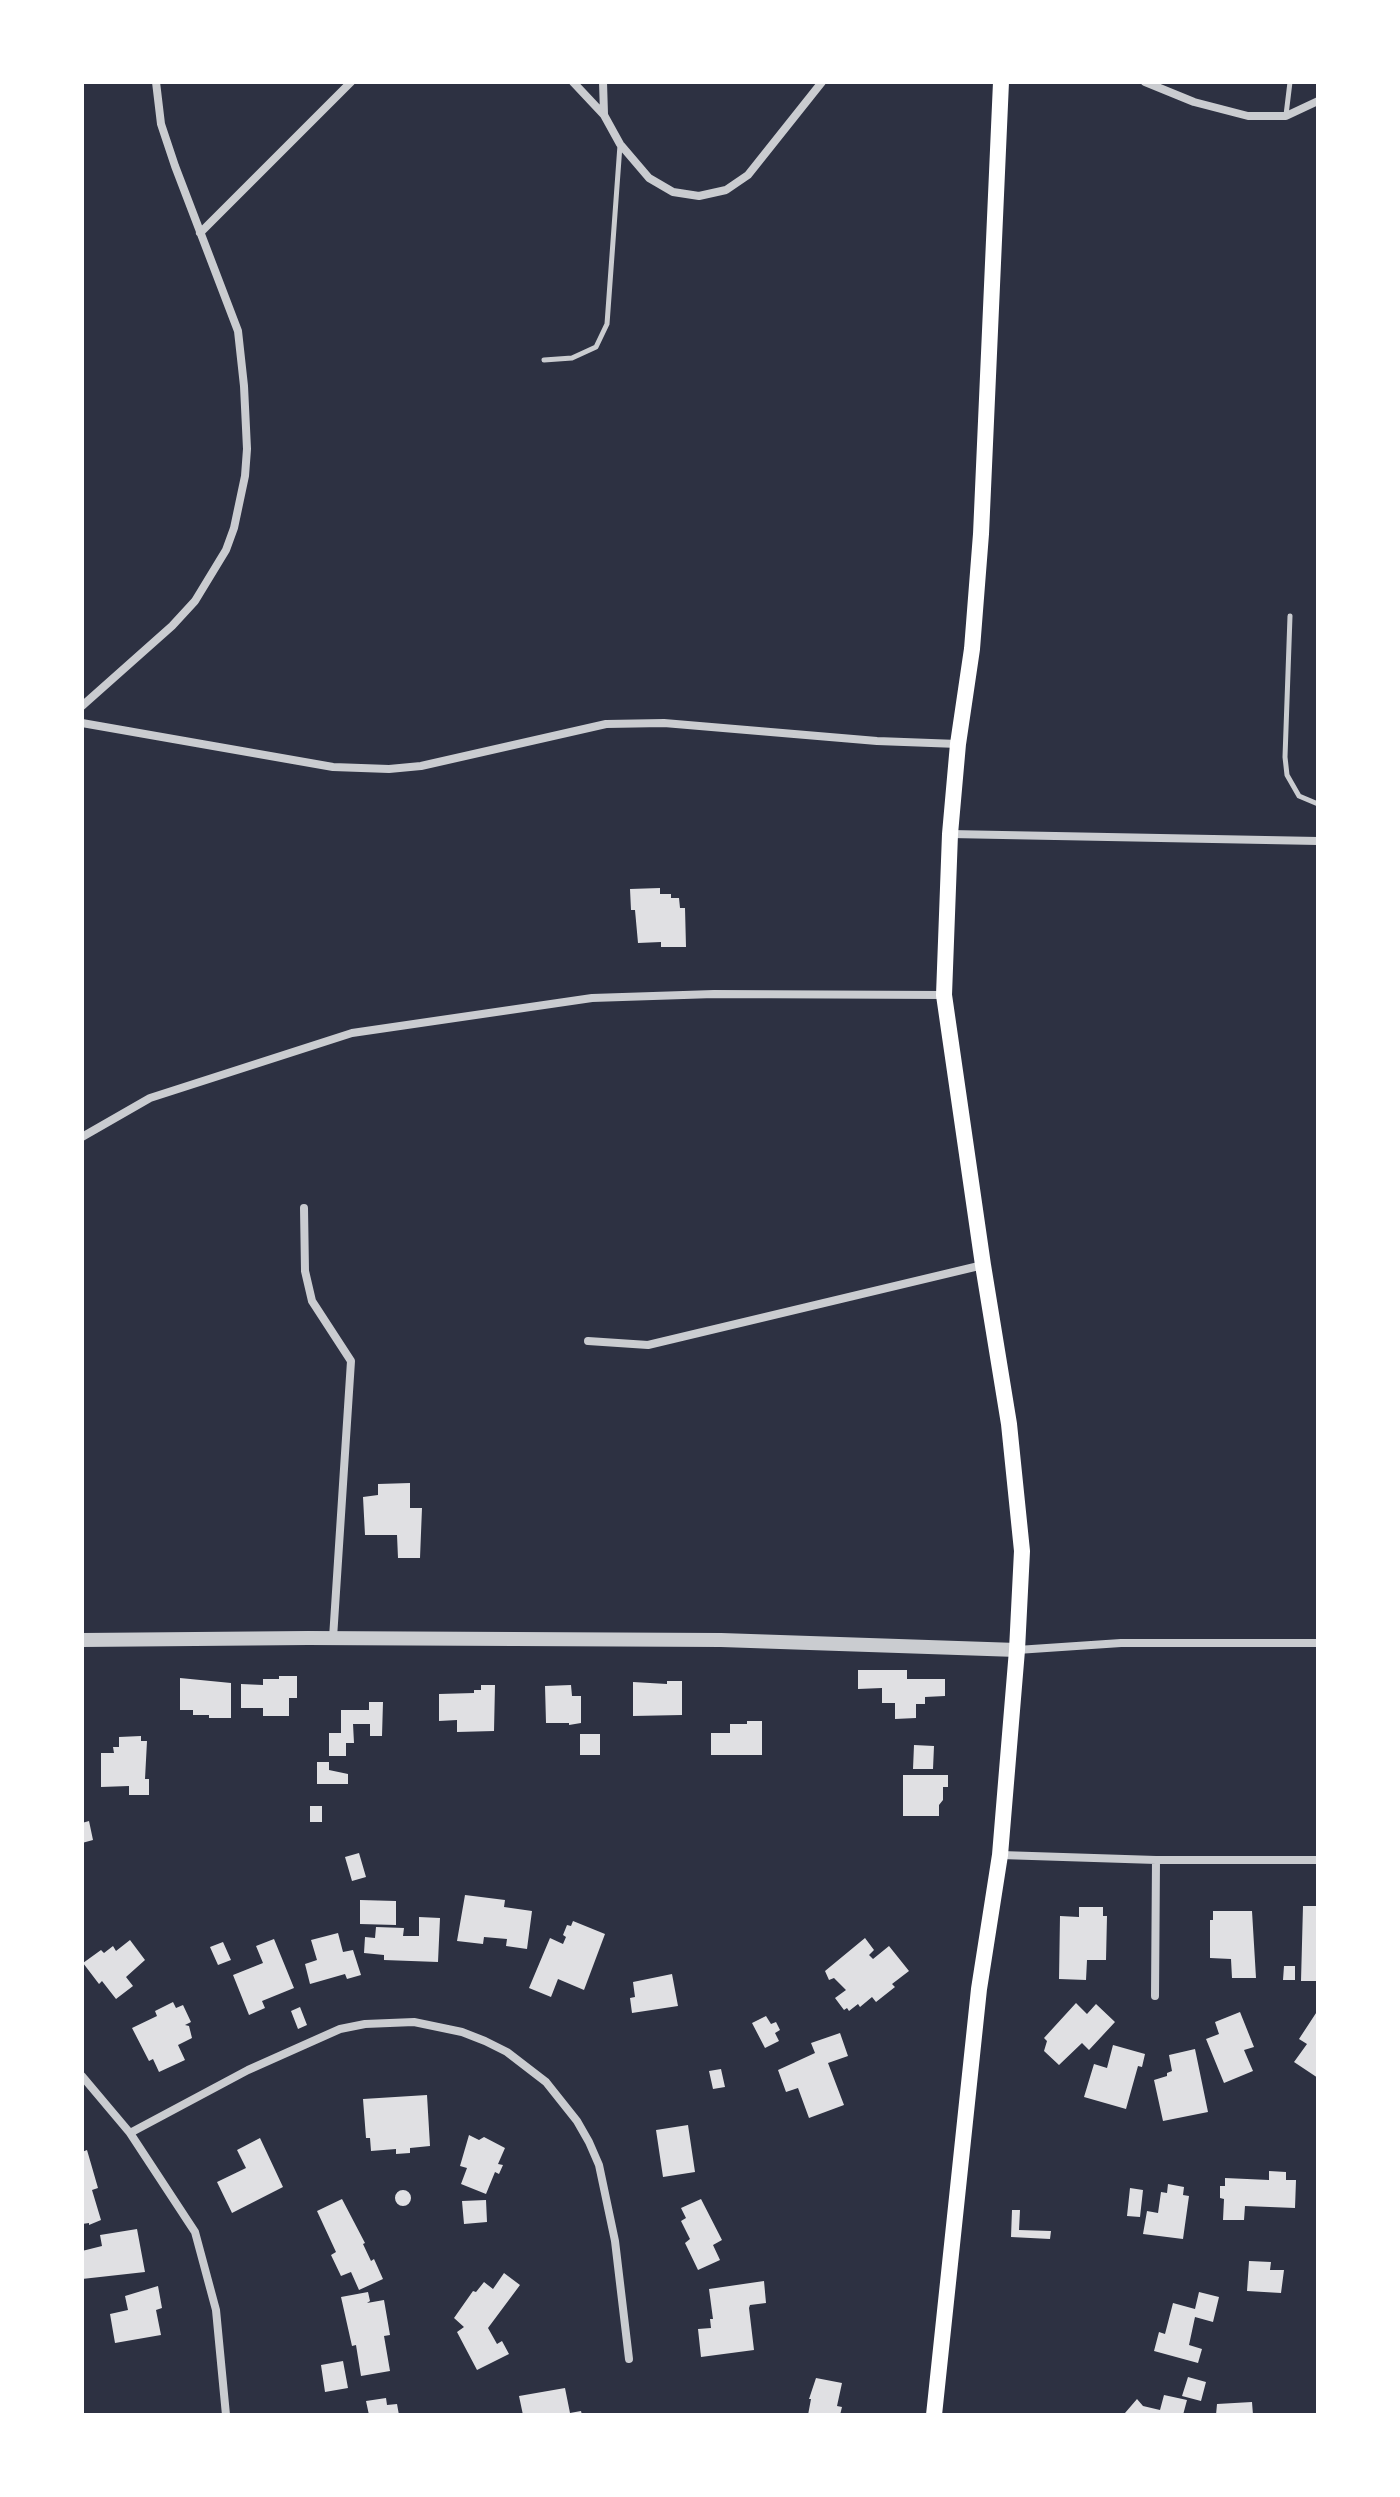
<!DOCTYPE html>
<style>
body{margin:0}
#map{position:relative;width:1400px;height:2497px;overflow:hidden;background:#2d3142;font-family:Jost,sans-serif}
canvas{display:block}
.frame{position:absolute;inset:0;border:84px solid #fff;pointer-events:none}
</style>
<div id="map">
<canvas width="1400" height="2497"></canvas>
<div class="frame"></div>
</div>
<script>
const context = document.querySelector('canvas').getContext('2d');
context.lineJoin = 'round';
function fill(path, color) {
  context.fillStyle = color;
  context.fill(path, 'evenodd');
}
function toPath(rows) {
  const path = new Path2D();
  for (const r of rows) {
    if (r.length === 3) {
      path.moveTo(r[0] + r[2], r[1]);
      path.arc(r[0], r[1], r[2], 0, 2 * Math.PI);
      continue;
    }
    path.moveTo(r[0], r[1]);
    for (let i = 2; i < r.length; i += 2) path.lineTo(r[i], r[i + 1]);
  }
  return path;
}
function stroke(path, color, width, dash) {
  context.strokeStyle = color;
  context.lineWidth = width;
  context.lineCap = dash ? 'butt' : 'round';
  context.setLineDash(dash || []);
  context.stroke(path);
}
fill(toPath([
 [660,888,660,894,671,894,671,898,679,898,680,908,685,908,686,947,661,947,661,942,638,943,635,910,631,910,630,889],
 [410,1483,410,1508,422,1508,420,1558,398,1558,397,1535,365,1535,363,1497,378,1495,378,1484],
 [858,1670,907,1670,907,1679,945,1679,945,1696,925,1697,925,1704,916,1704,916,1718,895,1719,895,1703,882,1703,882,1688,858,1689],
 [279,1676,297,1676,297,1698,289,1698,289,1716,263,1716,263,1708,241,1708,241,1684,263,1685,263,1679,279,1679],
 [180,1678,231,1683,231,1718,209,1718,209,1715,193,1715,193,1710,180,1710],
 [667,1681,682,1681,682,1715,633,1716,633,1682,667,1684],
 [481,1685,495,1685,494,1731,457,1732,457,1720,439,1721,439,1694,474,1693,474,1690,481,1690],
 [571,1685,572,1696,581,1696,581,1723,569,1725,569,1723,546,1723,545,1686],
 [369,1702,383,1702,382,1736,370,1736,370,1724,353,1724,354,1743,346,1743,346,1756,329,1756,329,1733,341,1733,341,1710,369,1710],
 [747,1721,762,1721,762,1755,711,1755,711,1733,730,1733,730,1724,747,1724],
 [580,1734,600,1734,600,1755,580,1755],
 [141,1736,141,1741,147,1741,145,1779,149,1779,149,1795,129,1795,129,1786,101,1787,101,1753,114,1753,113,1747,119,1747,119,1737],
 [914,1745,934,1746,933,1769,913,1769],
 [317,1762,329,1762,329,1770,348,1774,348,1784,317,1784],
 [903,1775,948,1775,948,1787,943,1787,943,1800,939,1805,939,1816,903,1816],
 [310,1806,322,1806,322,1822,310,1822],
 [89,1821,93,1840,82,1843,82,1823],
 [359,1853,366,1877,352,1881,345,1857],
 [465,1895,505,1900,504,1907,532,1911,527,1949,506,1946,507,1939,484,1937,483,1944,457,1941],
 [360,1900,396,1901,396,1925,360,1924],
 [1303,1906,1318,1906,1318,1981,1301,1981],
 [1079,1907,1103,1907,1103,1916,1107,1916,1106,1960,1087,1960,1086,1980,1059,1979,1060,1916,1079,1917],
 [1213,1911,1252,1911,1256,1978,1232,1978,1231,1959,1210,1958,1210,1920,1213,1920],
 [419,1917,440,1918,438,1962,384,1960,384,1955,364,1953,365,1937,375,1938,376,1927,404,1928,403,1936,419,1936],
 [573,1921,605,1934,584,1990,558,1979,551,1997,529,1988,550,1938,563,1944,566,1937,563,1935,567,1925,571,1926],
 [338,1933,343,1952,353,1950,361,1975,347,1979,345,1974,310,1984,305,1964,317,1960,311,1940],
 [865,1938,874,1950,869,1955,873,1959,889,1946,909,1971,892,1984,895,1987,876,2002,872,1997,860,2007,858,2004,849,2011,847,2008,844,2010,835,1998,846,1990,834,1978,829,1980,825,1971],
 [274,1939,294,1988,262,2001,265,2008,249,2015,233,1975,263,1963,256,1946],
 [130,1940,145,1960,126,1977,133,1986,116,1999,102,1981,99,1984,83,1963,101,1950,104,1953,113,1946,116,1951],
 [223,1942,231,1960,218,1965,210,1947],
 [1284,1966,1295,1966,1295,1980,1283,1980],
 [672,1974,678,2006,632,2013,630,1998,635,1997,633,1982],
 [173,2002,176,2008,183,2005,191,2022,185,2025,189,2026,192,2038,178,2045,185,2060,159,2072,153,2059,149,2061,132,2028,157,2016,155,2011],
 [1076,2003,1087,2014,1096,2004,1115,2022,1089,2050,1082,2043,1059,2065,1044,2051,1047,2041,1044,2038],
 [300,2007,307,2025,298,2029,291,2011],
 [1318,2010,1318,2078,1294,2062,1307,2044,1299,2039],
 [1240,2012,1254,2047,1244,2050,1253,2071,1224,2083,1206,2039,1219,2034,1215,2022],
 [766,2016,771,2024,776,2022,780,2030,775,2033,779,2041,765,2048,752,2023],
 [840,2033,848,2056,828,2063,844,2105,809,2118,798,2088,786,2092,778,2070,815,2053,811,2043],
 [1113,2045,1145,2054,1142,2067,1138,2066,1126,2109,1084,2097,1094,2064,1107,2068],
 [1195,2049,1208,2112,1163,2121,1154,2080,1167,2076,1167,2073,1172,2071,1169,2055],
 [721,2069,725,2087,713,2089,709,2071],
 [427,2095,430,2146,410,2148,410,2153,396,2154,396,2149,371,2151,370,2138,366,2138,363,2099],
 [688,2125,695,2172,663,2177,656,2130],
 [469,2135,479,2140,484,2137,505,2148,498,2164,503,2165,499,2174,495,2172,486,2194,461,2184,467,2168,460,2166],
 [260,2138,283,2187,232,2213,217,2182,246,2168,237,2150],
 [87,2150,98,2188,92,2190,101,2220,89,2225,89,2223,82,2224,82,2152],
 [1269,2171,1286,2172,1286,2180,1296,2180,1295,2208,1245,2206,1244,2220,1223,2220,1224,2199,1220,2198,1220,2186,1225,2186,1225,2178,1269,2180],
 [1168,2184,1184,2187,1183,2195,1189,2196,1183,2239,1143,2234,1147,2211,1158,2213,1161,2192,1167,2193],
 [1130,2188,1143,2190,1140,2217,1127,2216],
 [403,2198,8],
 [342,2199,365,2243,363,2244,371,2261,374,2259,383,2279,359,2290,351,2272,341,2276,331,2255,336,2252,317,2211],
 [701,2199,722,2240,713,2245,720,2260,698,2270,685,2243,690,2239,681,2221,686,2218,681,2208],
 [486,2200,487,2222,464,2224,462,2201],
 [1012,2210,1020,2210,1019,2230,1051,2231,1050,2239,1011,2237],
 [137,2229,145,2272,82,2279,82,2251,102,2246,100,2235],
 [1249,2261,1271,2262,1270,2270,1284,2270,1281,2293,1247,2291],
 [504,2273,520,2285,488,2328,497,2344,502,2341,509,2354,477,2370,457,2332,464,2327,454,2318,473,2291,476,2292,484,2282,493,2289],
 [764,2281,766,2303,750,2305,749,2308,754,2350,701,2357,698,2329,711,2328,710,2319,713,2319,709,2289],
 [158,2286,162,2308,156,2310,161,2335,115,2343,110,2314,128,2310,125,2296],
 [368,2292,370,2301,367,2303,384,2300,390,2335,384,2336,390,2371,361,2376,356,2345,352,2346,341,2297],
 [1199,2292,1219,2297,1213,2322,1195,2317,1189,2345,1202,2349,1198,2363,1154,2351,1159,2332,1165,2334,1173,2303,1195,2309],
 [343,2361,348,2388,325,2392,321,2365],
 [1188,2377,1206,2382,1201,2401,1182,2396],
 [816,2378,842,2383,837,2406,842,2407,840,2415,808,2415,811,2399,809,2399],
 [565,2388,570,2413,581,2411,582,2415,539,2415,539,2413,523,2415,519,2396],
 [1164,2395,1187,2400,1183,2415,1128,2415,1125,2413,1137,2399,1143,2406,1160,2410],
 [386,2398,387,2405,397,2404,399,2415,369,2415,366,2401],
 [1252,2402,1253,2415,1216,2415,1217,2404]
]), '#e0e0e3');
stroke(toPath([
 [1286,115,1290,82],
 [544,360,572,358,596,347,607,324,620,145],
 [1290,616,1285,757,1287,775,1299,796,1318,804]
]), '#caccd0', 5);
stroke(toPath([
 [573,82,604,115,620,144,649,178,673,192,699,196,726,190,748,175,822,82],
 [603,82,604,114],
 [1145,82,1194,102,1248,116,1286,116,1318,101],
 [200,233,351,82],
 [82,706,172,626,195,601,226,550,234,528,245,476,247,449,244,386,238,331,175,166,161,124,156,82],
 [82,723,333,767,389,769,421,766,606,724,664,723,877,741,958,744],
 [950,834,1318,841],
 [82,1137,150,1098,352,1033,592,998,714,994,944,995],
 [304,1208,305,1271,312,1301,351,1361,333,1638],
 [588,1341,648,1345,983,1265],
 [1017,1650,1121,1643,1318,1643],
 [1001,1855,1156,1860,1318,1860],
 [1155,1996,1156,1860],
 [82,2076,130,2133,195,2232,216,2310,226,2415],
 [130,2133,248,2070,340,2029,365,2024,414,2022,462,2032,485,2041,507,2052,546,2082,577,2121,589,2142,599,2165,615,2241,629,2359]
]), '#caccd0', 8);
stroke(toPath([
 [82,1640,308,1638,721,1640,1017,1650]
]), '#caccd0', 14);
stroke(toPath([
 [934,2415,979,1989,1000,1855,1017,1650,1022,1551,1009,1424,983,1265,944,995,950,834,958,744,972,649,981,534,1001,82]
]), '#fff', 16);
</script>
